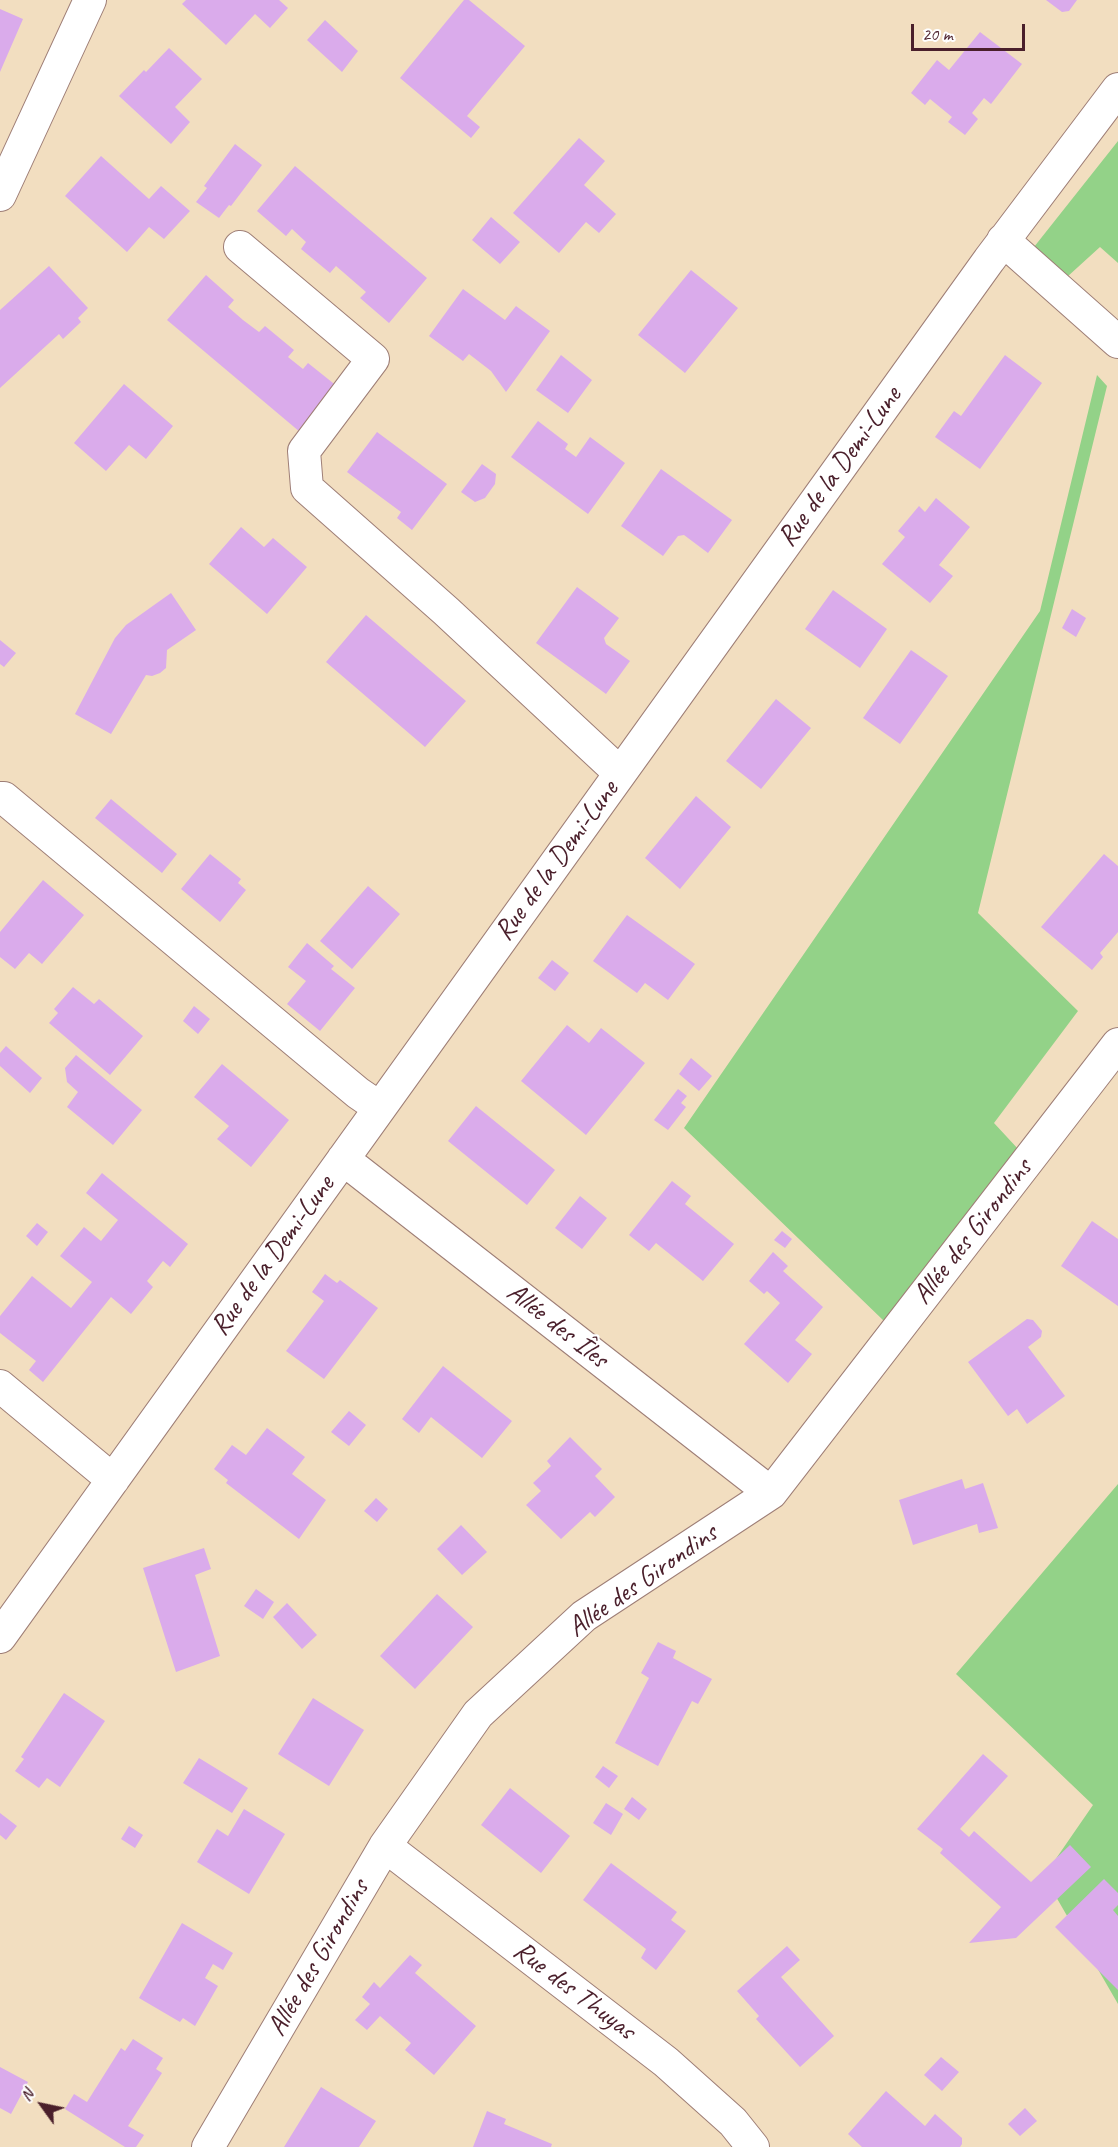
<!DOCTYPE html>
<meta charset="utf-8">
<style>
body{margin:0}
#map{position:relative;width:1118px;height:2147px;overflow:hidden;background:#f2dec0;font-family:Caveat,sans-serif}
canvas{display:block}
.north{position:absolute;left:12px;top:2075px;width:60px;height:60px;-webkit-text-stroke:4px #fff;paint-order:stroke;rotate:303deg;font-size:16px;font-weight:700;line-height:24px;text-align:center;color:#4a1f2b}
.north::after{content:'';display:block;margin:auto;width:21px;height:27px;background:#4a1f2b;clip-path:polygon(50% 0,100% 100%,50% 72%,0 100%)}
.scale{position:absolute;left:911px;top:24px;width:114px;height:27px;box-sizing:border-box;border:3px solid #4a1f2b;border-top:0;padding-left:8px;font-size:18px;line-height:21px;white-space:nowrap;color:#4a1f2b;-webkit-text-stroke:4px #fff;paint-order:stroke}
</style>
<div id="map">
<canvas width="1118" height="2147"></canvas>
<div class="north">N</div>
<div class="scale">20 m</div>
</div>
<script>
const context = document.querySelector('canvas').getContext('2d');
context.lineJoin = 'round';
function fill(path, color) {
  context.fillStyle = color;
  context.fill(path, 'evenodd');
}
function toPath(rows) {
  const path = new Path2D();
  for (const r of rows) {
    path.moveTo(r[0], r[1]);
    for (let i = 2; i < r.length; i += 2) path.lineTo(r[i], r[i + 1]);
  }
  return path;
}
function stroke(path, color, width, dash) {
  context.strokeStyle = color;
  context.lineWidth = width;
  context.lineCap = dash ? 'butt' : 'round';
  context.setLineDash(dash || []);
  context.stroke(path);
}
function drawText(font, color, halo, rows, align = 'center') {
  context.font = font + ' Caveat,sans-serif';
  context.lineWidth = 4.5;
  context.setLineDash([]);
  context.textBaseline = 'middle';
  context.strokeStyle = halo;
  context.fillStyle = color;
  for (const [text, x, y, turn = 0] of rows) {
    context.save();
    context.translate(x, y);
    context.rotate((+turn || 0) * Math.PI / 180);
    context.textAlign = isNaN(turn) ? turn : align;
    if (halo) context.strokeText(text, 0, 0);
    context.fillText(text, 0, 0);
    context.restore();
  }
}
fill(toPath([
 [1118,141,1118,263,1100,247,1067,277,1034,247],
 [1097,375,1107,386,978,913,1078,1011,994,1123,1019,1150,884,1321,684,1128,1040,611],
 [1118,1484,1118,2004,1044,1876,1093,1805,956,1674]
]), '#93d288');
fill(toPath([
 [186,0,279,0,288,8,270,28,255,14,226,45,182,4],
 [464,0,469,0,525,46,467,116,480,127,471,138,400,78],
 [1046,0,1077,0,1069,11,1062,12],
 [0,9,23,19,0,72],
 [325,20,358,51,342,72,307,40],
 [980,32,1022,64,991,104,984,98,972,113,978,119,965,135,948,122,952,117,930,99,925,105,911,93,937,60,949,70],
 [169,48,202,79,175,107,190,122,171,144,119,96,144,70,146,72],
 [579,138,605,161,584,185,616,214,599,233,586,222,559,253,513,213],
 [235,144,262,165,231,206,229,205,219,218,196,202,207,188,204,186],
 [101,156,149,199,161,186,190,211,164,239,149,227,127,252,65,196],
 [295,166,427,278,389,323,360,298,366,292,336,266,330,273,301,249,306,242,292,229,286,236,257,211],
 [491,217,520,242,500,264,472,240],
 [49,266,88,308,78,318,81,322,63,339,59,334,0,388,0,310],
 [691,270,738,308,685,373,638,335],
 [206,275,234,300,228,307,243,320,259,332,265,326,294,350,288,357,303,369,308,363,338,387,300,432,167,320],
 [463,289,505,320,516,306,550,331,506,392,491,371,469,354,463,361,429,336],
 [561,355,592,380,568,413,536,390],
 [1005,355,1042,383,980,469,935,437,954,411,961,416],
 [124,384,173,426,146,459,129,445,106,471,74,443],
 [538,421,568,444,565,449,576,457,590,437,625,463,588,514,511,457],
 [377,432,447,484,412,530,397,518,401,512,347,472],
 [482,464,496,474,495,484,485,498,475,502,461,492],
 [661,469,732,520,708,553,684,535,678,536,663,556,621,526],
 [936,498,970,527,939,565,953,576,930,603,882,564,905,537,898,531,919,506,925,512],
 [241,527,264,547,273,538,307,567,267,614,209,564],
 [577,587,619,618,604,638,606,644,630,661,606,694,536,643],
 [833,590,887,629,860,668,805,629],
 [171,593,196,630,167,650,166,668,160,673,152,676,146,675,111,734,75,714,115,638,126,625],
 [1072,609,1086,618,1076,637,1062,628],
 [366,615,466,701,425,747,326,662],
 [0,640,16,653,4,667,0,664],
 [911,650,948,676,900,744,863,718],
 [776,699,811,728,761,789,726,761],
 [696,796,731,827,680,889,645,858],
 [111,799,177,854,162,873,95,818],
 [210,854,241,879,238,883,246,890,220,922,181,889],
 [1104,854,1118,866,1118,932,1100,953,1103,957,1092,970,1041,927],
 [43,880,84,915,42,964,29,953,15,969,0,957,0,932],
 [368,886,400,914,352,969,320,941],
 [627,915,695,964,668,1000,645,983,637,993,593,961],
 [307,943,334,966,331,969,355,988,320,1031,287,1004,306,981,288,967],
 [552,960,569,973,555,991,538,978],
 [73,987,94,1004,99,999,143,1036,110,1075,49,1023,58,1013,54,1009],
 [194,1006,210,1019,198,1034,183,1021],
 [567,1025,589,1043,601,1028,645,1063,586,1135,521,1081],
 [6,1046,42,1078,30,1093,0,1066,0,1053],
 [76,1055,142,1110,113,1145,67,1107,78,1092,67,1082,65,1068],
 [691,1058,712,1076,699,1091,679,1074],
 [222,1064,289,1120,251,1167,217,1139,229,1126,194,1097],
 [678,1089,687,1096,681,1103,686,1107,668,1130,654,1120],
 [476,1106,555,1170,527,1205,448,1141],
 [102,1173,188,1244,170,1267,163,1261,147,1281,153,1287,131,1314,111,1297,43,1382,29,1370,36,1361,0,1333,0,1316,32,1276,71,1308,92,1282,60,1256,84,1227,101,1241,118,1220,86,1193],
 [672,1181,691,1196,685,1204,734,1244,703,1281,656,1243,649,1251,629,1235],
 [580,1196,607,1218,582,1249,555,1228],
 [1092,1221,1118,1239,1118,1306,1061,1266],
 [37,1223,48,1232,37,1246,26,1236],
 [782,1231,792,1239,785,1248,774,1240],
 [773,1252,788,1266,783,1271,823,1307,795,1340,812,1354,788,1383,744,1344,780,1303,767,1291,764,1294,749,1281],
 [325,1274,337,1283,340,1280,378,1308,324,1379,286,1351,324,1301,312,1292],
 [1027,1319,1033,1320,1042,1331,1041,1337,1028,1347,1065,1396,1027,1424,1017,1409,1008,1416,968,1362],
 [443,1366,512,1421,482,1458,431,1417,419,1433,402,1419],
 [349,1411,366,1425,349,1446,331,1432],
 [267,1428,305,1457,292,1474,326,1500,299,1539,226,1483,228,1480,214,1469,232,1445,246,1455],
 [570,1437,602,1469,595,1476,615,1497,595,1517,590,1512,561,1539,526,1505,541,1491,533,1483,551,1466,547,1461],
 [962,1479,965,1489,983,1483,998,1528,979,1533,977,1524,913,1545,899,1500],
 [376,1498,388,1509,377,1522,364,1511],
 [461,1525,487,1552,462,1575,437,1549],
 [204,1548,211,1569,195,1575,220,1656,176,1672,143,1568],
 [256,1589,274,1602,263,1619,244,1606],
 [437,1594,473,1627,415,1689,380,1656],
 [287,1603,317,1635,302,1649,273,1617],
 [658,1642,676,1651,673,1658,712,1679,698,1704,692,1701,658,1766,615,1743,649,1678,641,1673],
 [64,1693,105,1721,60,1787,47,1778,39,1788,15,1771,24,1759,21,1757],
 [313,1698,364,1730,329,1786,278,1754],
 [983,1754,1008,1776,960,1829,969,1837,974,1831,1031,1882,1070,1845,1091,1867,1016,1938,969,1943,1001,1907,940,1853,943,1849,917,1829],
 [199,1758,248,1788,232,1813,183,1783],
 [603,1766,618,1776,609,1788,595,1777],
 [510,1788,570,1836,541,1873,481,1825],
 [632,1797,647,1809,639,1820,624,1809],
 [606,1803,623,1814,611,1835,593,1823],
 [244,1809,285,1834,249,1894,197,1862,217,1829,228,1836],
 [0,1813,17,1826,6,1840,0,1835],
 [129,1826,143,1835,135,1848,121,1839],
 [611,1863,677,1912,671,1920,686,1931,656,1970,641,1958,646,1949,583,1900],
 [1104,1879,1118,1893,1118,1905,1113,1910,1118,1916,1118,1990,1055,1927],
 [182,1923,233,1953,223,1970,213,1964,205,1978,218,1986,195,2026,183,2018,180,2022,139,1998],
 [787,1946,800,1960,781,1977,834,2036,800,2067,756,2019,759,2016,737,1991],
 [410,1955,422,1965,415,1973,476,2026,434,2075,405,2050,411,2043,380,2016,367,2030,355,2020,370,2004,362,1997,374,1982,380,1988],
 [133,2039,163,2058,156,2069,162,2073,128,2126,144,2135,136,2147,125,2147,65,2109,74,2094,87,2102,121,2048,125,2051],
 [941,2057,959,2072,942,2091,924,2075],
 [0,2067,28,2082,11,2114,0,2108],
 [321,2087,376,2121,359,2147,284,2147],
 [886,2091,925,2126,935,2114,962,2138,962,2144,960,2147,862,2147,848,2134],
 [1025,2108,1037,2121,1020,2136,1008,2124],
 [487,2111,506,2119,504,2124,552,2144,551,2147,473,2147]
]), '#daabeb');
const street = toPath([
 [0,195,90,0],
 [1003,240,1118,342],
 [240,247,373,359,304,451,307,488,446,611,620,773],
 [0,798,4,798,358,1093,380,1108],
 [343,1159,771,1493],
 [0,1386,113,1480],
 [0,1637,989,260,1118,89],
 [385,1846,666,2062,733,2122,753,2147],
 [208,2147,385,1846,478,1714,584,1616,771,1493,1118,1044]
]);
stroke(street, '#9e7e76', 34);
stroke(street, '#fff', 32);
drawText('28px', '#4a1f2b', '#fff', [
 ["Rue de la Demi-Lune",840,467,-54],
 ["Rue de la Demi-Lune",557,861,-54],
 ["Allée des Girondins",973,1232,-52],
 ["Rue de la Demi-Lune",273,1256,-54],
 ["Allée des Îles",557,1326,38],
 ["Allée des Girondins",643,1581,-35],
 ["Allée des Girondins",319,1958,-60],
 ["Rue des Thuyas",574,1991,37]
]);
</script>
